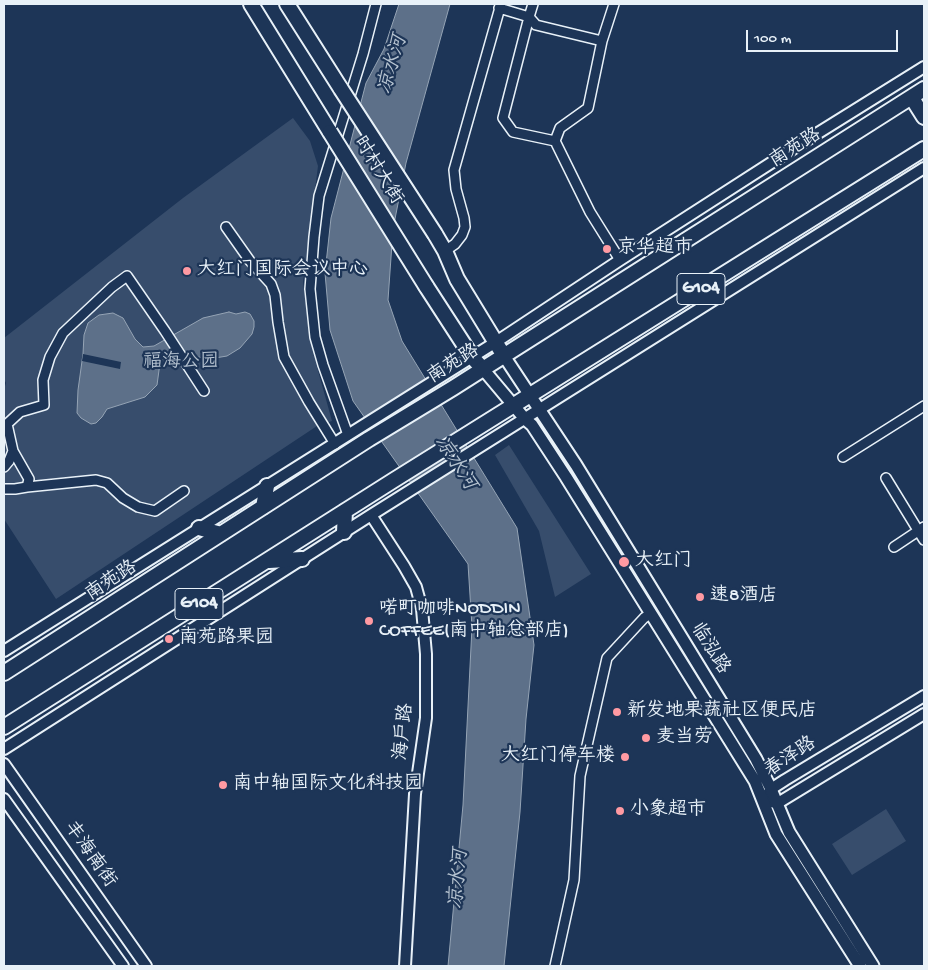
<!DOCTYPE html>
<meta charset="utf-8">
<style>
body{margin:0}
#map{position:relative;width:928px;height:970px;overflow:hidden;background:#1d3557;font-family:"Gochi Hand",sans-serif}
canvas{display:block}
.frame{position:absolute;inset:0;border:5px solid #e8f1f8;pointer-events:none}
.scale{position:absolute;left:746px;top:30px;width:152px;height:22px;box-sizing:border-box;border:2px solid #e8f1f8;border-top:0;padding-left:6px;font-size:15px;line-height:18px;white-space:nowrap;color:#e8f1f8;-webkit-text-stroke:4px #1d3557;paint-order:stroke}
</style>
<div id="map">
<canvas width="928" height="970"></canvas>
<div class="frame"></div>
<div class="scale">100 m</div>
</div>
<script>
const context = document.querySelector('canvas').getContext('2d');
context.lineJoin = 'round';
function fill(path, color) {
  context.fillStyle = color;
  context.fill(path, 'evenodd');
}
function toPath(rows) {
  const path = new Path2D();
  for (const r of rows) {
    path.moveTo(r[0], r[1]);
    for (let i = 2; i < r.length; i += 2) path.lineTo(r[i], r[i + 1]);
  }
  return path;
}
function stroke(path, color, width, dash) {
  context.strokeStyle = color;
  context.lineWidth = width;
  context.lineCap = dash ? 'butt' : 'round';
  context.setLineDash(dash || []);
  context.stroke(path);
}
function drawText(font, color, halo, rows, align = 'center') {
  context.font = font + ' "Gochi Hand","LXGW WenKai TC",sans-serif';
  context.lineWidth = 4.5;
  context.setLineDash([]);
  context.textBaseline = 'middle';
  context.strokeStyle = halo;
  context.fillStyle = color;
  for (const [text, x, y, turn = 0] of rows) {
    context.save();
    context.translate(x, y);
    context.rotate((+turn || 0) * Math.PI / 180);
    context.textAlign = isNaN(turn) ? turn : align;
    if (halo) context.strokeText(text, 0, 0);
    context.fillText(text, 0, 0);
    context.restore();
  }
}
fill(toPath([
 [293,118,310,141,318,166,303,282,312,349,332,421,317,426,56,599,4,519,4,389,6,383,4,379,4,338,183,198],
 [509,445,591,574,555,597,539,531,495,455],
 [886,809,906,841,852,875,832,844]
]), '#374d6c');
const water = toPath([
 [399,4,450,4,406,163,393,229,388,300,402,341,517,528,534,645,526,719,520,812,504,966,448,966,463,805,472,627,468,564,353,401,330,330,325,273,331,218,366,83,384,49,399,4],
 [229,312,236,314,245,312,250,314,254,321,254,327,252,334,240,348,227,356,209,359,193,356,172,356,164,358,160,363,157,385,145,397,107,409,102,417,96,423,91,424,81,418,77,413,78,390,83,354,84,335,88,323,99,315,113,313,123,318,135,339,143,347,154,346,203,318,229,312]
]);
fill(water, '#5d7089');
stroke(water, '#95a4b5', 1);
fill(toPath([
 [83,354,121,362,120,369,82,361]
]), '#1d3557');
const minor = toPath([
 [499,8,529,17,533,4],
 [529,17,503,118,513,132,555,141,590,212,620,260],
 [529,17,536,25,602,41],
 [555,141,560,128,588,108,602,41,614,4],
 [226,227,250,261,271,284,275,295,278,322,284,357,309,402,335,444],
 [445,251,455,244,462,235,465,227,464,218,456,189,454,170,501,4],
 [348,435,323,365,315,337,310,289,314,237,319,196,363,54,376,4],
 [13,451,29,479,27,487],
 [843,457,924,406],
 [4,467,9,461,13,451,7,424,20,412,44,405,43,380,50,357,63,333,112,287,127,276,165,331,204,391],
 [886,478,924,540],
 [4,489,15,489,27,487,96,480,107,483,123,498,138,507,155,511,184,491],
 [894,547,924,527],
 [555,966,574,880,580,776,607,658,644,618,651,613]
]);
const tertiary = toPath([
 [371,515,404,566,416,587,422,609,426,654,426,718,415,794,405,966],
 [4,651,496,342,620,260,802,143,924,67],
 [4,749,371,515,924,168],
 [4,764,146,966],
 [767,795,771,789,785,780,924,696],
 [4,799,123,966],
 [770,802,778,803,924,714]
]);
const secondary = toPath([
 [504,356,576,465,756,759,771,789,789,832,873,966],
 [483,369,525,419,532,425,566,477,755,781,776,834,860,966]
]);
const primary = toPath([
 [251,4,330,132],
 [287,4,341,89],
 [435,234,445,251,457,279,504,356],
 [426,286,472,357,483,369]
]);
const trunk = toPath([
 [912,98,924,117],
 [263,507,267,486],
 [199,528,221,534],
 [344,532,345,511],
 [269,561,302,559],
 [4,673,369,439,453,388,924,89],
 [4,727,394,480,924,149]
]);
stroke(minor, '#e8f1f8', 12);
stroke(tertiary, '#e8f1f8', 14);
stroke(secondary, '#e8f1f8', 15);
stroke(primary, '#e8f1f8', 18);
stroke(trunk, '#e8f1f8', 18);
stroke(minor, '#1d3557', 9);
stroke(tertiary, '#1d3557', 10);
stroke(secondary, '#1d3557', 11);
stroke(primary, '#1d3557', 14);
stroke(trunk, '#1d3557', 14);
const primaryBridge = toPath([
 [341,89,435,234],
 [330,132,426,286]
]);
stroke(primaryBridge, '#e8f1f8', 18, []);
stroke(primaryBridge, '#1d3557', 14);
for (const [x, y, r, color] of [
 [607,249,5,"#ff9aa2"],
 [187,271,5,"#ff9aa2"],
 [624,562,6,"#ff9aa2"],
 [700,597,5,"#ff9aa2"],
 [369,621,5,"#ff9aa2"],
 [169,639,5,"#ff9aa2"],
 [617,712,5,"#ff9aa2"],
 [646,738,5,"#ff9aa2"],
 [625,757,5,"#ff9aa2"],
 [223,785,5,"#ff9aa2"],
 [620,811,5,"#ff9aa2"]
]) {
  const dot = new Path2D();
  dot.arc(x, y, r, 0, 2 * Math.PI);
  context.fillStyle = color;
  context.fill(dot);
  stroke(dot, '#1d3557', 2);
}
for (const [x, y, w] of [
 [701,289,48],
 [199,604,48]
]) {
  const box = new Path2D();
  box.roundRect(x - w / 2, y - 15.5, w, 31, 4);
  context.fillStyle = '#1d3557';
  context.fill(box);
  stroke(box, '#e8f1f8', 1);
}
drawText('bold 18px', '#e8f1f8', null, [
 ["G104",701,289],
 ["G104",199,604]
]);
drawText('19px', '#e8f1f8', '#1d3557', [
 ["南苑路",796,149,-32],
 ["时村大街",377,171,58],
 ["南苑路",454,365,-32],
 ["南苑路",112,582,-33],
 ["临泓路",709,649,58],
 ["海户路",405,732,-84],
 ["春泽路",791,758,-33],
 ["丰海南街",89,855,55]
]);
drawText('19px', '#e8f1f8', '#1d3557', [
 ["京华超市",617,249],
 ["大红门国际会议中心",197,271],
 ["大红门",635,562],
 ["速8酒店",710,597],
 ["喏町咖啡NODDIN",379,610],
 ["COFFEE(南中轴总部店)",379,632],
 ["南苑路果园",179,639],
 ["新发地果蔬社区便民店",627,712],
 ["麦当劳",656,738],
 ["大红门停车楼",615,757,"right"],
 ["南中轴国际文化科技园",233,785],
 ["小象超市",630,811]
], 'left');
drawText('19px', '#b3c0ce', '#1d3557', [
 ["福海公园",181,363]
]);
drawText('italic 20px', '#b7c4d1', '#1d3557', [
 ["凉水河",394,65,-74],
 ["凉水河",454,464,57],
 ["凉水河",460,879,-85]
]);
</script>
